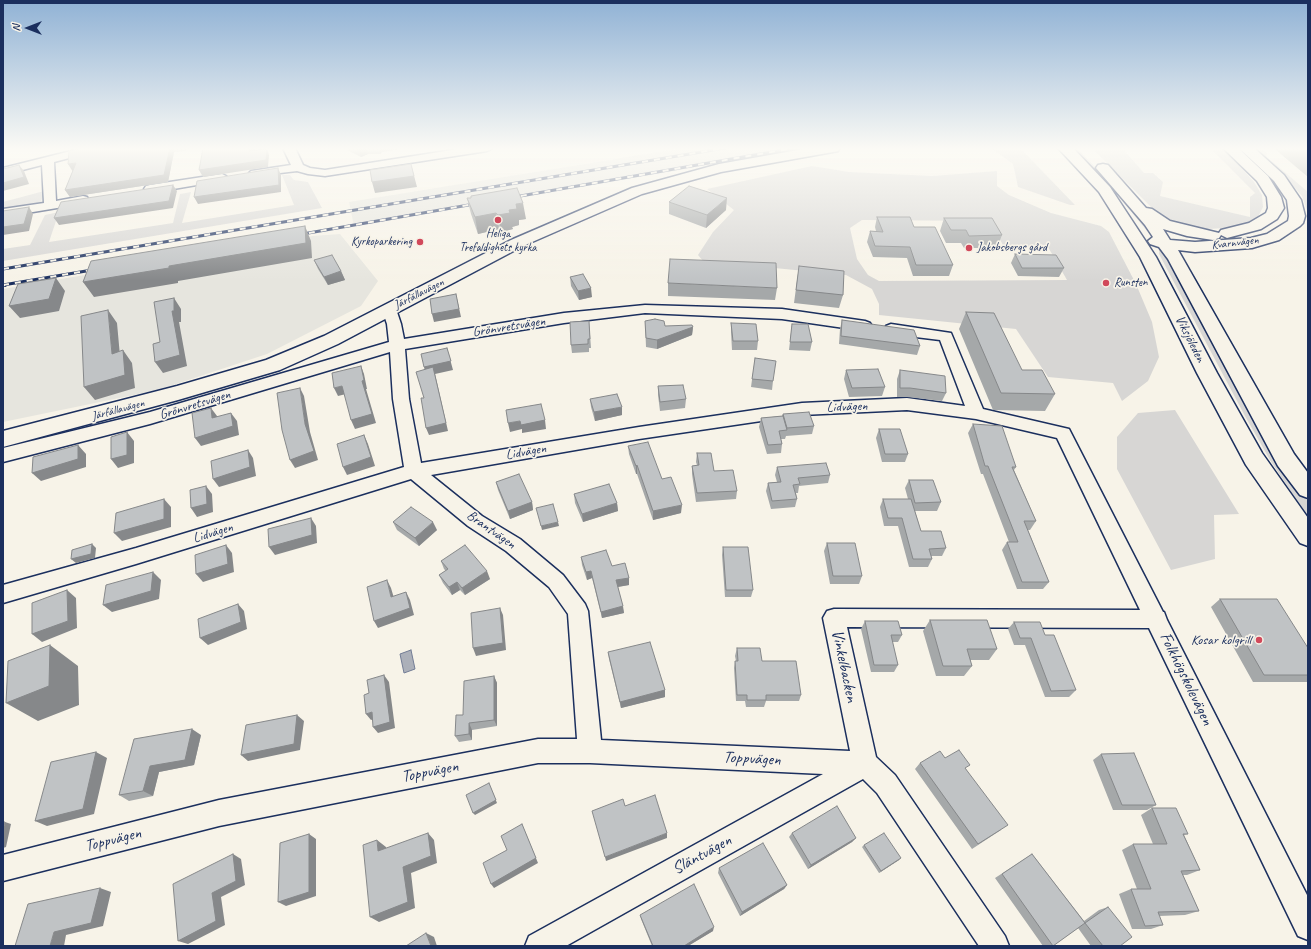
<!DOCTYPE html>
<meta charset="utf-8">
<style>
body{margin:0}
#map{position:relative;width:1311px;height:949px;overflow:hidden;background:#f7f3e8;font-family:Caveat,sans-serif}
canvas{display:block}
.frame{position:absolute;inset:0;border:4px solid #1b2f5e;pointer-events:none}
.north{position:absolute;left:8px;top:8px;width:40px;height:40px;-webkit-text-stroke:3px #f7f3e8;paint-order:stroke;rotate:270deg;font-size:11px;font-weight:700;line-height:16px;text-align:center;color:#1b2f5e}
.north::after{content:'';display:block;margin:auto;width:14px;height:18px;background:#1b2f5e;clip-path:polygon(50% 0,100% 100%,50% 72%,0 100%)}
</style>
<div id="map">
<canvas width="1311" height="949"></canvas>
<div class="frame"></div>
<div class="north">N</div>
</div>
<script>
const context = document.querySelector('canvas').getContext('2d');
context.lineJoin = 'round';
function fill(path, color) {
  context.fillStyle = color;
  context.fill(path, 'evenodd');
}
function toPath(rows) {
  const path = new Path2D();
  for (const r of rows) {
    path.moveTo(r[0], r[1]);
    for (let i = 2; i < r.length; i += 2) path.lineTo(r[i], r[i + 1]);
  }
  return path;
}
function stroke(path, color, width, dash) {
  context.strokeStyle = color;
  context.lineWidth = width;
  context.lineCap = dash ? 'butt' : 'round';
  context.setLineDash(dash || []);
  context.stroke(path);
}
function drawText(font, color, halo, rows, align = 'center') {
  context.font = font + ' Caveat,sans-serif';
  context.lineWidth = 3.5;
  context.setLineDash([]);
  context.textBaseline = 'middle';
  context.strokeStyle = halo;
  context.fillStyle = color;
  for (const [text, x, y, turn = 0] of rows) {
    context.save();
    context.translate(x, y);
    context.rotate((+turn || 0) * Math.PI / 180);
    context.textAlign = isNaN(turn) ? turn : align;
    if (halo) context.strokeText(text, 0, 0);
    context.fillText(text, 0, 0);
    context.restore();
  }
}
fill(toPath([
 [684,148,808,148,354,226,349,202],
 [340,234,378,281,361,306,267,354,158,390,3,422,3,289,312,236]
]), '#e6e5de');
fill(toPath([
 [991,148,1020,148,1075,205,1070,205,1018,187,1013,164],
 [1073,148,1077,148,1096,168,1144,223,1150,232,1147,231,1142,225,1110,186],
 [1092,148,1122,148,1144,173,1153,173,1163,182,1160,196,1250,217,1250,197,1255,193,1210,148,1221,148,1238,164,1254,182,1262,195,1263,207,1258,217,1244,224,1226,228,1208,229,1189,228,1174,223,1161,217],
 [1253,148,1262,148,1267,153,1266,156,1308,192,1308,219,1308,213,1302,196,1283,175],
 [812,166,849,172,932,176,997,171,997,186,1009,195,1051,213,1101,226,1109,232,1136,284,1152,322,1159,357,1148,381,1122,401,1113,383,1048,377,1016,329,879,315,879,304,872,289,846,275,703,261,698,255,713,232,734,210,707,189],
 [862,220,990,221,1004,247,1048,247,1067,280,879,281,868,275,857,259,850,228],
 [282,175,290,175,294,180,308,182,322,208,3,261,3,249,30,245,45,215,59,212,49,242,173,223,180,194,191,192,182,223,294,205],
 [44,191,41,202,34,206,3,211,3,202],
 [1159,247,1168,257,1294,483,1308,502,1308,517,1270,460,1245,416,1159,254],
 [1175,410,1239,514,1214,515,1215,559,1171,570,1117,469,1117,437,1138,413]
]), '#d7d6d4');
const water = toPath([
 [411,650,415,669,404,673,400,654,411,650]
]);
fill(water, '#acb0b9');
stroke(water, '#727c95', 1);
const street = toPath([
 [83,148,102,148,100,150,54,162,56,201,83,196,87,197,89,200,87,203,3,217,3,209,44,203,42,165,3,175,3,168,83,148],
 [283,148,295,148,303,165,310,168,325,170,465,148,493,148,487,151,325,176,308,174,297,171,255,176,251,175,249,173,251,171,291,165,283,148],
 [222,174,226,176,228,178,226,180,150,193,146,192,144,189,146,186,150,185,222,174],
 [389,305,394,306,396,309,401,324,404,339,564,313,645,305,782,309,865,321,870,323,872,326,870,329,865,331,782,319,645,313,564,323,405,349,409,399,421,463,639,427,802,403,907,398,965,406,940,340,891,334,886,332,884,329,886,326,891,324,951,333,983,409,1069,429,1163,612,1164,612,1167,620,1308,897,1308,940,1298,936,1149,628,847,627,876,757,895,775,1005,936,1009,946,979,946,877,793,863,779,566,946,525,946,529,936,823,774,590,763,538,763,219,826,3,881,3,855,219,800,538,739,577,739,568,614,549,587,506,551,468,526,411,479,136,564,3,603,3,585,136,548,404,467,393,399,390,352,150,424,3,462,3,448,150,412,389,342,387,324,382,309,384,306,389,305],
 [907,410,976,419,1057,438,1140,610,834,609,827,611,823,618,850,751,601,740,588,611,585,604,563,575,520,539,482,516,431,475,639,439,802,415,907,410]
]);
const secondary = toPath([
 [809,148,840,148,838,151,833,152,721,172,642,194,523,246,338,344,280,370,178,400,3,447,3,431,177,386,266,360,324,336,511,240,632,188,719,164,809,148],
 [1058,148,1073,148,1110,187,1156,257,1217,373,1262,453,1308,518,1308,546,1300,543,1246,465,1197,373,1140,257,1099,192,1058,148],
 [1223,148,1238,148,1268,176,1281,197,1284,208,1277,219,1261,229,1227,238,1221,235,1219,238,1213,240,1187,236,1163,229,1170,240,1195,242,1251,238,1267,234,1288,221,1289,216,1287,200,1274,181,1239,148,1254,148,1284,175,1301,200,1305,216,1303,223,1300,226,1279,240,1252,248,1195,252,1178,250,1294,454,1308,473,1308,498,1300,495,1278,466,1168,259,1159,247,1150,244,1148,241,1153,237,1145,225,1096,168,1098,165,1103,164,1108,165,1146,208,1152,209,1170,221,1219,233,1221,230,1249,223,1266,213,1268,208,1267,197,1257,181,1223,148]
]);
stroke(street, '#1b2f5e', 3);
stroke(secondary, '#1b2f5e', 3);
fill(street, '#f7f3e8');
fill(secondary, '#f7f3e8');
const railFar1 = toPath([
 [509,198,794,148],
 [297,235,480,203],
 [3,269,725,148],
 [3,285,98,269]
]);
const rail = toPath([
 [3,285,5,285]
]);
stroke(railFar1, '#1b2f5e', 3);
stroke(rail, '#1b2f5e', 4);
stroke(railFar1, '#f7f3e8', 2, [6]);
stroke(rail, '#f7f3e8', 2.5, [8]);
fill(toPath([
 [82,148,186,148,186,151,174,152,168,182,70,197,65,190],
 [344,148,405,148,382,152,380,154,368,154,361,157,345,149],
 [1277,148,1308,148,1308,177,1276,150],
 [467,198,526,219,519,220,519,225,512,227,513,229,501,232,499,229,478,234,471,214],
 [669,202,726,210,706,228,669,214],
 [877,217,914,227,953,265,949,276,913,276,907,258,873,257,867,242,870,231,876,231,875,227],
 [944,218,1002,235,997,248,964,248,961,243,946,243,940,231],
 [1015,254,1064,268,1059,277,1018,276,1011,263],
 [314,260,341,271,345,280,328,285,318,269],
 [799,266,843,295,839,308,794,303],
 [570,277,592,297,579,300,571,286],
 [668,283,777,288,775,300,668,296],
 [966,312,1022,370,1055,394,1045,411,993,410,959,329],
 [842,320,920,346,917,355,839,344,840,329],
 [589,321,591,348,589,348,589,352,572,353,571,345],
 [645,321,665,326,693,327,692,335,657,349,646,347],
 [731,323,758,341,757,350,732,350,731,332],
 [792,324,812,342,810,351,789,350],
 [755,358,773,381,772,390,751,387],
 [846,370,885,387,882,396,849,397,844,379],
 [900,370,946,393,942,401,907,397,897,397,897,379],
 [658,386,686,399,685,408,660,411,658,395],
 [590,399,622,415,595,421,591,407],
 [783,414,814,426,812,434,786,436,785,439,781,439,782,444,781,453,767,454,759,427,761,418,782,416],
 [973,424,1016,467,1014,470,1036,521,1030,530,1028,530,1049,582,1043,589,1017,589,1002,550,1007,542,1009,542,983,474,981,474,968,433],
 [879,429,908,454,905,462,882,462,876,438],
 [628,446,681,513,653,520,637,474,636,474,629,454],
 [697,453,714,471,737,491,736,499,696,502,692,474,692,466,697,465,696,462],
 [777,467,830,475,828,483,799,486,798,493,796,493,797,499,795,507,771,509,766,491,768,483,777,482,775,475],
 [909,480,941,502,937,511,915,511,921,531,946,548,942,556,931,556,932,559,928,567,909,567,898,526,884,526,880,507,883,499,908,499,905,488],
 [496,482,532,502,533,510,510,519,498,490],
 [574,494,617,503,618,511,583,522,575,503],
 [393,522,437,530,419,546,397,530],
 [827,543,862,576,859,584,830,584,824,551],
 [723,547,753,590,751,597,725,597,722,555],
 [581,557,629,578,629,585,618,587,624,613,602,618,592,578,587,580,582,565],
 [441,561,490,579,465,595,460,590,452,595,443,583,439,575,446,571,444,569],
 [1220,599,1308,648,1308,682,1253,682,1211,607],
 [930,620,997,649,989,660,970,660,972,666,964,676,936,676,923,631],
 [865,621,902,635,898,642,892,642,898,665,894,672,871,672,861,629],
 [1014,622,1045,635,1076,690,1069,697,1045,697,1025,645,1014,645,1008,629],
 [737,648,762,661,801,695,799,701,766,701,764,707,746,707,745,701,736,701,734,668,735,661,736,661,735,656],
 [608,652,665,690,665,697,621,708,609,659],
 [494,676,497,683,497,726,472,730,472,740,459,742,455,736,463,715],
 [201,735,194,765,159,772,153,796,129,801,119,795],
 [1101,754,1156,805,1147,810,1113,810,1093,760],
 [945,758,966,769,1001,830,972,849,915,769,920,763],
 [1152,808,1188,834,1184,835,1200,870,1187,875,1183,875,1199,911,1185,915,1159,916,1163,925,1151,929,1132,929,1119,894,1131,889,1137,889,1122,850,1133,844,1153,844,1141,815],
 [792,833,856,838,852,842,808,869,789,837],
 [864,845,899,860,879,873,862,847],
 [1032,854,1084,921,1099,910,1108,907,1120,946,1091,946,1078,928,1053,946,1043,946,995,878],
 [719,868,787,885,784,889,740,916,718,873],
 [640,915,713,931,688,946,652,946,641,919]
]), '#a5a8a9');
fill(toPath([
 [3,148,18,148,3,151],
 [170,148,172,148,174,152,168,182,70,197,65,190],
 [250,148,255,148,252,158,249,151],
 [358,148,366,148,368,154,361,157],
 [379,148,405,148,382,152,380,154],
 [267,149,269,155,268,167,203,177,199,170],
 [76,163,73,172,68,164],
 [411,164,417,187,375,193,372,182],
 [19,165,24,171,29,184,3,191,3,183],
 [278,168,281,175,281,192,198,204,194,197],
 [173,185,177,191,173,208,59,225,54,218],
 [727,198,726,210,706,228,707,215],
 [523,203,526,219,519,220,519,225,512,227,513,229,501,232,498,215,509,210,516,204],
 [29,207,33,214,29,231,3,235,3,227],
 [496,213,499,229,478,234,475,217],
 [305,226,311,241,312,258,178,281,178,283,94,297,83,282,169,266],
 [341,271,345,280,328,285,324,277],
 [56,278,65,291,59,311,20,318,9,306],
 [591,288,592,297,579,300,578,291],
 [456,294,461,317,434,322,432,314],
 [174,298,181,309,181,322,179,322,187,366,163,373,155,362],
 [108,310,117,323,121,367,112,354],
 [693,327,692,335,657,349,657,340],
 [447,348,453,370,435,374,448,431,429,435,426,428,426,376,424,367],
 [123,350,132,363,135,388,95,400,84,387],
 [361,366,364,374,367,389,366,389,376,423,355,429,351,420,362,381],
 [342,386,346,394,338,396,334,388],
 [300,388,304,396,310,432,318,460,295,468,290,460,305,424],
 [622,407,622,415,595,421,594,412],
 [211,408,217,416,218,427,212,418],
 [231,413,237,421,239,435,201,446,195,438],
 [545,420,546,429,522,433,522,429,510,432,508,423,520,421],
 [127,432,134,441,134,463,118,468,111,459],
 [364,435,368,444,375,466,347,475,343,467],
 [78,445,86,454,86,467,41,481,32,473],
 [248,450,253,458,256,476,219,487,213,479],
 [637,465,637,474,636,474,636,466],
 [206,486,212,494,213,512,197,517,191,508],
 [164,499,171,507,171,527,122,541,114,533],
 [532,502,533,510,510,519,508,511],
 [617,503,618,511,583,522,582,514],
 [682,505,681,513,653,520,653,511],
 [311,518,316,526,317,543,275,555,269,547],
 [433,522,437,530,419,546,415,538],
 [558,522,559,526,542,530,541,526],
 [92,544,96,548,95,558,76,563,71,559],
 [226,545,232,553,234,572,203,582,196,574],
 [487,571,490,579,465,595,462,588],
 [591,571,592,578,587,580,586,572],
 [153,572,161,580,159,599,112,612,103,605],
 [629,578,629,585,617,587,616,580],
 [387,580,391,588,396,605,391,597],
 [457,582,460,590,452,595,449,587],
 [67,590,76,598,77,628,42,642,32,634],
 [406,592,410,600,414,615,378,628,374,621],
 [238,604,244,611,247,629,208,645,200,638],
 [623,606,624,613,602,618,601,612],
 [500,608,503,615,506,650,476,656,473,648],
 [50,645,78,666,79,705,38,721,6,703],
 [384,675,389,682,395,728,378,733,373,727],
 [494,676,497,683,497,726,494,720],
 [665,690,665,697,621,708,620,702],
 [372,712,377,718,371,720,366,714],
 [297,715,304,721,300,750,248,761,241,755],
 [469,723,472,730,472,740,469,734],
 [192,729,201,735,194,765,159,772,153,796,143,791,150,766],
 [96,752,107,758,94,814,47,826,35,821],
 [489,783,497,803,475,815,473,813],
 [5,822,11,824,6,847,3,848,3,830],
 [522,824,538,863,494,888,491,884],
 [428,833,434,840,437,863,411,873,415,908,379,922,370,917,403,867],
 [667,833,667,838,606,861,605,857],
 [309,834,316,839,316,896,286,906,278,902],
 [856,838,852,842,808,869,811,865],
 [377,840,386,847,387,858,378,851],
 [233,854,241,859,245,885,221,897,225,925,188,944,178,941,212,893],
 [901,858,899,860,879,873,881,871],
 [787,885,784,889,740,916,742,912],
 [100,888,111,892,103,926,66,935,64,946,50,946,54,932],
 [714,927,713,931,688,946,684,946],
 [426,933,434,937,437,946,431,946]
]), '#86888a');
const building = toPath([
 [82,148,170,148,164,175,65,190,76,163,68,164,69,151,82,148],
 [203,148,250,148,249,151,267,149,266,160,199,170,203,148],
 [411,164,414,176,372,182,370,170,411,164],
 [19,165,24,177,3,183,3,169,19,165],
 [278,168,279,185,194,197,197,181,278,168],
 [173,185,169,201,54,218,61,202,173,185],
 [689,186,727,198,707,215,669,202,689,186],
 [517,188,523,203,516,204,517,209,509,210,510,213,498,215,496,213,475,217,467,198,471,198,471,196,517,188],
 [29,207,24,224,3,227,3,211,29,207],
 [877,217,910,217,914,227,935,227,953,265,916,265,910,247,875,246,870,231,883,232,877,217],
 [944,218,992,218,1002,235,969,236,966,230,951,230,944,218],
 [305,226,306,243,169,266,169,268,83,282,91,261,305,226],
 [1015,254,1056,255,1064,268,1022,268,1015,254],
 [332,255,341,271,324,277,314,260,332,255],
 [670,259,776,263,777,288,668,283,670,259],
 [799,266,844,271,843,295,796,290,799,266],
 [583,274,591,288,578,291,570,277,583,274],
 [56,278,49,299,9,306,18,284,56,278],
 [456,294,459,309,432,314,430,299,456,294],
 [174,298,174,311,172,311,180,355,155,362,153,344,160,342,154,302,174,298],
 [108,310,112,354,123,350,125,375,84,387,81,316,108,310],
 [966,312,994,313,1022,370,1042,370,1055,394,1001,393,966,312],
 [655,319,664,321,665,326,692,325,693,327,657,340,646,338,645,321,655,319],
 [842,320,914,330,920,346,841,336,842,320],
 [589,321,590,339,588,339,588,344,571,345,570,322,589,321],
 [731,323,756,324,758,341,733,341,731,323],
 [792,324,808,324,812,342,790,342,792,324],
 [447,348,451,361,424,367,421,354,447,348],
 [755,358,776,361,773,381,752,379,755,358],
 [361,366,364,380,362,381,372,414,351,420,342,386,334,388,332,373,361,366],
 [433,367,446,423,426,428,421,398,424,398,416,372,433,367],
 [878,369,885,387,852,388,846,370,878,369],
 [900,370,945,376,946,393,910,388,900,388,900,370],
 [683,385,686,399,660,402,658,386,683,385],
 [300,388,305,424,314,451,290,460,282,430,277,393,300,388],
 [617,394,622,407,594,412,590,399,617,394],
 [541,404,545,420,521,425,520,421,508,423,506,410,541,404],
 [211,408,212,418,231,413,233,426,195,438,192,413,211,408],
 [809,412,814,426,787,428,783,414,809,412],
 [783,416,787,430,779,431,782,444,768,445,761,418,783,416],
 [973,424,1002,426,1016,467,1012,467,1036,521,1024,521,1049,582,1022,582,1007,542,1018,542,988,466,985,466,973,424],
 [879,429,900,429,908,454,885,454,879,429],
 [127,432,127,455,111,459,111,437,127,432],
 [364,435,371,457,343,467,337,444,364,435],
 [648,442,662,479,671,477,682,505,653,511,637,465,636,466,628,446,648,442],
 [78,445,78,459,32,473,33,457,78,445],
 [248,450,250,467,213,479,211,461,248,450],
 [697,453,711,453,714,471,733,470,737,491,697,493,692,466,699,465,697,453],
 [826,463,830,475,798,478,800,484,793,485,797,499,772,501,768,483,781,482,777,467,826,463],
 [519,474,532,502,508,511,496,482,519,474],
 [909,480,933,480,941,502,915,503,909,480],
 [609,484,617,503,582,514,574,494,609,484],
 [206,486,207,504,191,508,190,490,206,486],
 [164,499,164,519,114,533,116,513,164,499],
 [883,499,911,499,921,531,941,531,946,548,929,549,932,559,913,559,902,518,888,518,883,499],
 [553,504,558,522,541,526,536,508,553,504],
 [411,507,433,522,415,538,393,522,411,507],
 [311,518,312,535,269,547,268,529,311,518],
 [827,543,855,543,862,576,833,576,827,543],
 [92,544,91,554,71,559,72,550,92,544],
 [226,545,228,564,196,574,195,555,226,545],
 [465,545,487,571,462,588,457,582,449,587,439,575,448,569,441,561,465,545],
 [723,547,748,547,753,590,726,590,723,547],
 [606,550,612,566,625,563,629,578,616,580,623,606,601,612,591,571,586,572,581,557,606,550],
 [153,572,151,591,103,605,106,585,153,572],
 [387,580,391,597,406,592,410,608,374,621,367,587,387,580],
 [67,590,68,621,32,634,32,603,67,590],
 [1220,599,1277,599,1308,648,1308,675,1264,675,1220,599],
 [238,604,241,622,200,638,198,619,238,604],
 [500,608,503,643,473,648,471,613,500,608],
 [930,620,987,620,997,649,967,649,972,666,943,666,930,620],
 [865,621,898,621,902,635,891,635,898,665,874,665,865,621],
 [1014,622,1040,622,1045,635,1054,635,1076,690,1051,691,1031,638,1020,638,1014,622],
 [650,642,665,690,620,702,608,652,650,642],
 [50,645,49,686,6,703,8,661,50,645],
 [737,648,760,648,762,661,796,661,801,695,766,695,766,700,747,700,747,695,737,695,735,661,738,661,737,648],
 [384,675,390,722,373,727,372,712,366,714,364,695,369,693,367,680,384,675],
 [494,676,494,720,469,723,469,734,455,736,456,715,463,715,464,681,494,676],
 [297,715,294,744,241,755,246,725,297,715],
 [192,729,185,760,150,766,143,791,119,795,134,739,192,729],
 [959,750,970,765,965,768,1008,825,978,844,920,763,940,751,945,758,959,750],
 [96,752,83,809,35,821,51,762,96,752],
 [1134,753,1156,805,1122,805,1101,754,1134,753],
 [489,783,496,800,473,813,466,795,489,783],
 [655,795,667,833,605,857,592,811,623,799,625,806,655,795],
 [837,806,856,838,811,865,792,833,837,806],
 [1152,808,1176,808,1188,834,1183,834,1200,870,1181,871,1199,911,1158,912,1163,925,1145,926,1131,889,1151,889,1133,844,1167,844,1152,808],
 [3,822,5,822,3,830,3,822],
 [522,824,536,858,491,884,483,863,507,850,501,836,522,824],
 [428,833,431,856,403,867,408,902,370,917,363,845,377,840,378,851,428,833],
 [884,833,901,858,881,871,864,845,884,833],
 [309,834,309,892,278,902,280,843,309,834],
 [763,843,787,885,742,912,719,868,763,843],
 [233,854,236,881,212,893,216,921,178,941,173,884,233,854],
 [1032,854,1085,923,1053,946,1002,874,1032,854],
 [694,884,714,927,684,946,653,946,640,915,694,884],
 [100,888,91,923,54,932,50,946,15,946,28,904,100,888],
 [1108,907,1132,937,1120,946,1103,946,1085,923,1108,907],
 [426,933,431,946,406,946,426,933]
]);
fill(building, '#c0c3c5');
stroke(building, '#86888a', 1);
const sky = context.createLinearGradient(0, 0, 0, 281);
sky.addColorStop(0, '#90b2d5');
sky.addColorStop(0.53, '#fbfaf5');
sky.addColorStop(1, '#fbfaf500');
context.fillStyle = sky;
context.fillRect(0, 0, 1311, 281);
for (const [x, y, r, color] of [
 [498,220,4,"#d1495b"],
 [420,242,4,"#d1495b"],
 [969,248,4,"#d1495b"],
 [1106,283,4,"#d1495b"],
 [1259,640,4,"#d1495b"]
]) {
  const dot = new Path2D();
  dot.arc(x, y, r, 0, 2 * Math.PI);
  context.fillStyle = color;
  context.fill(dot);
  stroke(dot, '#f7f3e8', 1.5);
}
drawText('12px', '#1b2f5e', '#f7f3e8', [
 ["Heliga",498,234,"center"],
 ["Trefaldighets kyrka",498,248,"center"],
 ["Kyrkoparkering",412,242,"right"],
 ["Jakobsbergs gård",977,248],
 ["Runsten",1114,283]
], 'left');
drawText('12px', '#1b2f5e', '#f7f3e8', [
 ["Kvarnvägen",1235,243,-7],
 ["Järfällavägen",419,294,-27],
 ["Järfällavägen",118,410,-15]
]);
drawText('14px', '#1b2f5e', '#f7f3e8', [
 ["Grönvretsvägen",509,327,-9],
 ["Viksjöleden",1190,339,63],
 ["Grönvretsvägen",195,405,-17],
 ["Lidvägen",847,407,-2],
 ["Lidvägen",526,452,-10],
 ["Brantvägen",491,530,35],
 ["Lidvägen",213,533,-17]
]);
drawText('14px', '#1b2f5e', '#f7f3e8', [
 ["Kosar kolgrill",1251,640]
], 'right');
drawText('17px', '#1b2f5e', '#f7f3e8', [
 ["Vinkelbacken",844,666,78],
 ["Folkhögskolevägen",1186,679,64],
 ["Toppvägen",752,759,3],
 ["Toppvägen",430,772,-11],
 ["Toppvägen",113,840,-14],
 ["Släntvägen",702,855,-29]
]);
</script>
